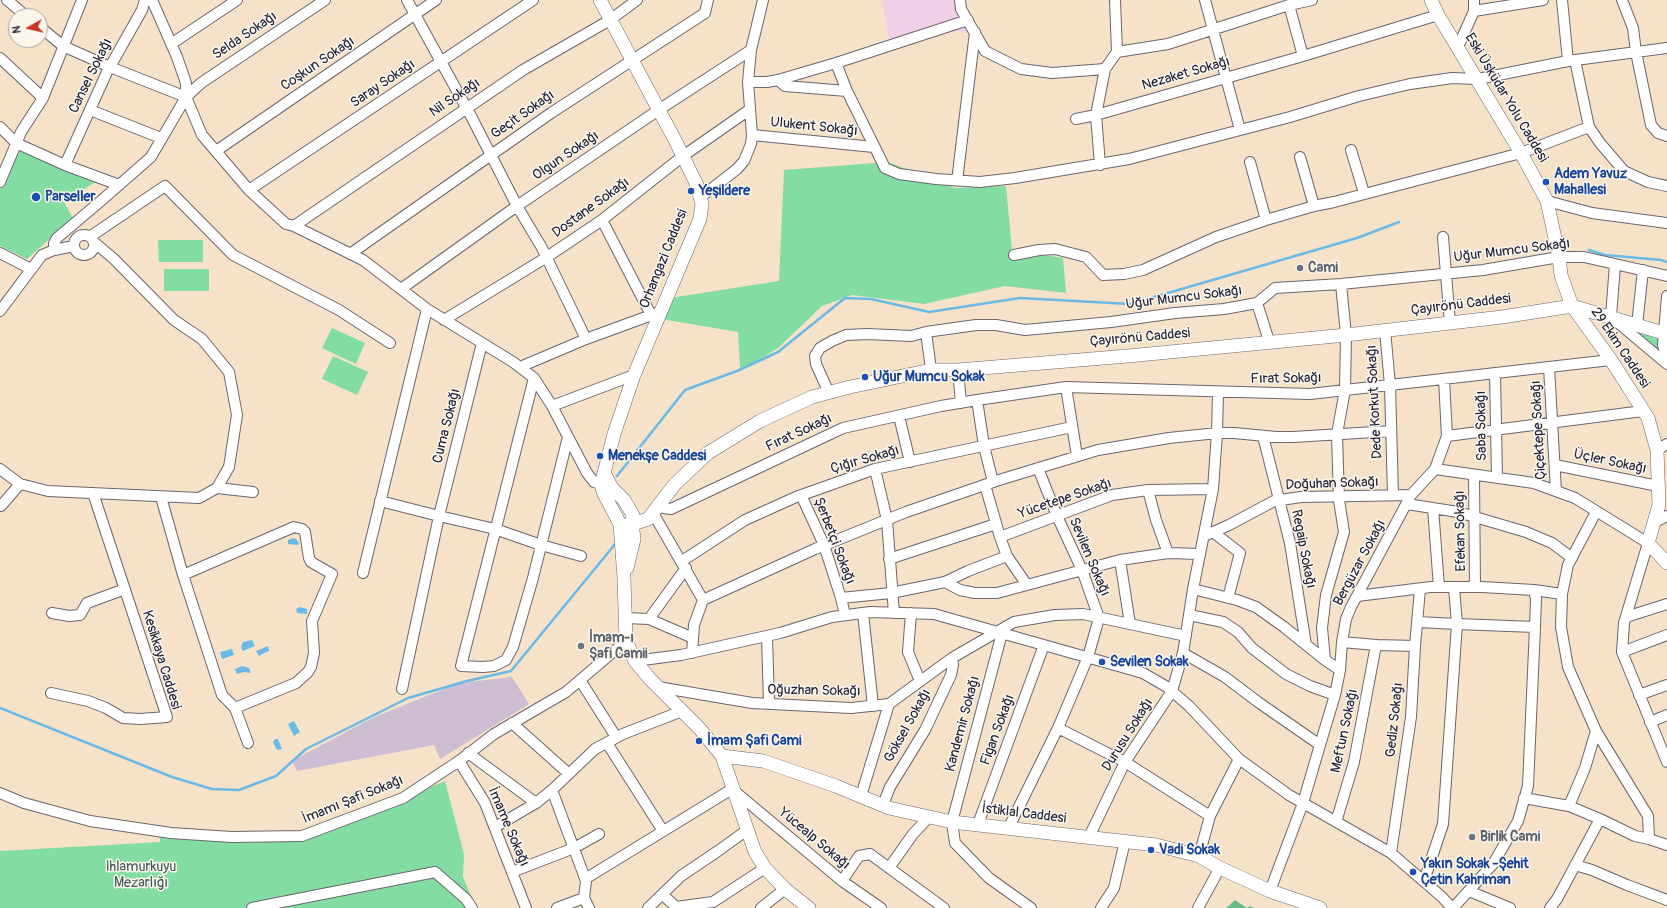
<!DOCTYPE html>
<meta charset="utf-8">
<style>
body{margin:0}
#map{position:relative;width:1667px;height:908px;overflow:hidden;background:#f5e2c9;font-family:Pangolin,sans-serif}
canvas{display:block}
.north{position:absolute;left:8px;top:8px;width:40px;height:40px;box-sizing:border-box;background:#fbf7ec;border:1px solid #a4a2a5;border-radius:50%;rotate:262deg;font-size:11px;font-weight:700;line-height:16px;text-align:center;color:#22223b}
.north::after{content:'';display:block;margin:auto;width:14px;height:18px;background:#c8321e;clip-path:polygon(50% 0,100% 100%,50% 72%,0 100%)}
</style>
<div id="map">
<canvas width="1667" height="908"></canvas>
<div class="north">N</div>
</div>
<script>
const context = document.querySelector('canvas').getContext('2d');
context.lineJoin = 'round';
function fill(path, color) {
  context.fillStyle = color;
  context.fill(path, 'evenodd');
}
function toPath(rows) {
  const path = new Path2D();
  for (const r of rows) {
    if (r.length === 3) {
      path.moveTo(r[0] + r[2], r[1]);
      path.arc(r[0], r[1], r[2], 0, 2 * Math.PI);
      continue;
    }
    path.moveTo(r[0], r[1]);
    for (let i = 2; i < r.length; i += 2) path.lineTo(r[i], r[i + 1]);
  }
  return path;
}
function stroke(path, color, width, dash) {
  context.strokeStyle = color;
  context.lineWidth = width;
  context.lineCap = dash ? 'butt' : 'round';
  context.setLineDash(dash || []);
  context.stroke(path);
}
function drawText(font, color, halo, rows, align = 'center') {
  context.font = font + ' Pangolin,sans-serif';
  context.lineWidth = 3;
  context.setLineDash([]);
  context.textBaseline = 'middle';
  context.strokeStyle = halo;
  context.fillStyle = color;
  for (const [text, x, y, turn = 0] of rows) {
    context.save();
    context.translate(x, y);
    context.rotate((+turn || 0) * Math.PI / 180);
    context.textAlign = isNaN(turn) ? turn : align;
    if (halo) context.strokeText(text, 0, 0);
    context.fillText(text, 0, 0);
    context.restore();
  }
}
fill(toPath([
 [882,0,965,0,966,5,980,33,968,33,950,30,890,47]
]), '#efd0e7');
fill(toPath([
 [512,677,529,704,440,759,434,745,297,771,292,761,372,718,459,683]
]), '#cdbed3');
fill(toPath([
 [16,150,97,181,64,202,73,218,27,259,0,246,0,190],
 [888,162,955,188,1006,186,1012,250,1063,258,1066,293,1005,286,924,304,852,295,822,306,778,348,756,362,740,368,738,332,661,319,670,298,779,281,784,170],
 [158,240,203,240,203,262,159,262],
 [164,269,209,269,209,291,164,291],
 [332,328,365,343,356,364,322,348],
 [1632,330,1658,339,1658,348,1660,351],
 [333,356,368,372,357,395,322,379],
 [445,781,464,854,463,877,476,908,0,908,0,851,160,842,160,833,255,843,361,817]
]), '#83dda3');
fill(toPath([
 [1235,900,1247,908,1250,906,1254,908,1226,908]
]), '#6abc89');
fill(toPath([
 [294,538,297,540,299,544,298,545,288,544,288,540],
 [300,607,307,609,307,614,297,613,296,609],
 [252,640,255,646,243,651,241,647,243,642],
 [268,646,269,651,264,653,259,656,256,651],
 [232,649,234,655,222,659,220,652],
 [242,666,249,668,251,673,244,672,237,674,235,669],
 [294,721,300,732,294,736,288,724],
 [275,739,278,739,282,749,277,750,273,742]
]), '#6bb9e5');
stroke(toPath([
 [1589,250,1605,255,1661,260,1667,262],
 [617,476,685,390,737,371,778,352,845,298,871,299,929,312,1020,298,1130,304,1357,238,1399,222],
 [0,708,172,777,212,789,239,790,276,776,306,749,408,698,467,681,511,671,616,543]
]), '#6bb9e5', 2.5);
const minor = toPath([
 [7,0,26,16],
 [152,0,177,57,186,83,186,97,202,135,249,190,286,224,294,226,363,260,427,309,513,362,534,378,552,406,587,473,594,482,608,485],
 [407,0,472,118,517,206,542,248,586,339,520,367],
 [960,0,961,9,985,51,1021,69,1052,73,1105,69],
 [1205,0,1240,130],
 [1562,0,1568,61],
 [1622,0,1633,28,1636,52,1651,125,1658,133,1667,136],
 [1289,5,1303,56],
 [1474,11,1543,0],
 [40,27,63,46,110,67,186,97],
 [171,44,237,0],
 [1458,47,1474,11,1474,0],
 [1117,52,1168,44,1289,5,1312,0],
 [0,58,43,98],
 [1575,60,1589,127,1600,143,1624,171,1648,182,1667,186],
 [836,63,847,91,885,168,899,174,936,179,980,182,1015,178,1129,159,1290,117,1359,96,1410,84,1452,78,1478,79,1568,61,1667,48],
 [778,80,836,63,968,20],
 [748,82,767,82,778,80,785,86,847,91],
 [90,110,161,138],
 [1076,119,1096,115,1303,56,1438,15],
 [0,127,16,143,65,165,119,185],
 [752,135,874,147],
 [1351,150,1364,193],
 [216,151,436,0],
 [1300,157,1314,206],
 [1250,162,1266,220],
 [65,165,107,72,142,10,145,0],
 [1100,165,1096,115,1105,69,1117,52,1115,0],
 [957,181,975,32],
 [0,182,21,132,43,98,82,0],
 [249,190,533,0],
 [701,197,737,169,744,161,751,144,752,135,748,82,751,50,763,0],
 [1547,201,1592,213,1667,223],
 [602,220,651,315],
 [294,226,523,70,610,20,637,0],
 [84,245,10],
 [91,236,165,186,233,255,339,310,390,343],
 [1443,237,1450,323],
 [54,250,54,243,57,238,102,200,151,157,186,97,201,83,325,0],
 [0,253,31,269],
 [350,254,551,113,705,13,708,0],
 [1014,255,1039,250,1055,249,1086,257,1103,275,1124,274,1143,270,1216,237,1266,220,1314,206,1334,202,1521,153,1589,127],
 [1615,264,1611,317,1667,364],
 [401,289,517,206,660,109,751,50],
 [1667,296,1663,345,1667,360],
 [1257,303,1269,341],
 [0,311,42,255,54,250,74,246],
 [444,320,547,257,602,220,683,156,749,110],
 [1637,325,1643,270],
 [1385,330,1390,385,1393,495],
 [926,332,931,370],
 [586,339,657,313],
 [1549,367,1556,491],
 [958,370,961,403],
 [1495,373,1497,478],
 [534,378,461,666,483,667,494,666,506,660,513,647,533,578,568,437],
 [1444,379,1447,436],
 [1066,387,1077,456],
 [829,393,816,364,815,356,820,348,832,341,846,335,867,334,911,336,926,332,976,325,996,325,1025,330,1111,322,1175,313,1224,309,1257,303,1275,288,1341,284,1483,270,1559,257,1584,257,1667,276],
 [977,400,984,446,993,482],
 [552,406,634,375],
 [1643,411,1447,436,1435,469,1534,483,1575,498,1648,543,1624,623,1622,652,1667,762],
 [899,416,910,462],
 [1263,436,1290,543,1306,645],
 [1657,450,1667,444],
 [1555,465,1658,486],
 [1038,468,1057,516,1082,570,1099,618,1088,657,1058,728,1125,762,1210,816],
 [0,469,20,484,48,491,199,498,217,488,229,467,237,415,229,372,202,339,174,320,114,259,95,243],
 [875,469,887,520,894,613],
 [1474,475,1475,587],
 [985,485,1000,537,1007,556,968,571,945,582,960,590,975,593,997,593,1120,560,1168,553,1200,554],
 [217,488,253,492],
 [1148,490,1156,520,1168,553],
 [801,495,824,545,841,598],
 [161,497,183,575,222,695,235,708,248,743],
 [380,501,439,516,482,343],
 [1407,504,1458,512,1526,532,1552,543,1572,558],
 [1,506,20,484],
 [657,507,671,509,843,428,941,406,977,400,1066,387,1310,394,1611,360],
 [1433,508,1439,587],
 [653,513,703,600,815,549,906,512,999,480,1098,450,1169,438,1217,433,1234,433,1276,437,1293,437,1391,431],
 [1655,522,1667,516],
 [1213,532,1240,553,1228,598],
 [1204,536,1229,525,1274,501,1301,497,1411,495,1435,469],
 [1000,537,1112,495,1148,490,1213,489],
 [1007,556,1027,585],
 [889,559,996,524],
 [1120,560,1130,624],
 [682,561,745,520,796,497,875,469,1072,427],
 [363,573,427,309],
 [183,575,294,527,302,529,305,532,309,558,311,562,332,574,312,621,314,653,311,667,308,672,296,683,235,708],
 [1193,589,1213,489,1217,433,1218,393],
 [1534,590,1562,594,1561,627,1568,667,1596,731,1585,768,1569,806],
 [1562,594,1568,565,1596,512],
 [1357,596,1431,587,1482,587,1534,590,1536,599,1535,627],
 [52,613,69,616,80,615,87,603,125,589],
 [863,613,873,706],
 [911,613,908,652,920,681],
 [845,615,841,598,891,593,945,582],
 [1189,615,1193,589,1237,600,1256,607,1284,627,1325,660],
 [1626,617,1667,604],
 [626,618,649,619,686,568],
 [649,619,693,638],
 [1418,622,1457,624,1454,587],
 [1002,633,952,822,955,843,989,878,1031,908],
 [767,636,769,704],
 [1342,642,1376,645,1415,646],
 [1622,652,1667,635],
 [692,653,694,625,703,600],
 [635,661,681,655,780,633,832,617,870,612,934,614,1143,673,1167,687,1189,706,1239,759,1289,795,1391,853,1442,897,1452,908],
 [1340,670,1342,642,1346,619,1351,607,1411,495],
 [580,680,616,737],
 [658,687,752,703,851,708,889,704,952,658,1014,622,1055,615,1083,614,1186,636],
 [402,689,439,516,495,529,541,545,581,556],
 [51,693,88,701,106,708,123,718,140,719,167,717,93,493],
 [1639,695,1667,685],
 [1650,722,1667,715],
 [512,723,569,774],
 [1596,731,1648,816,1649,839,1667,845],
 [607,743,663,831],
 [1320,745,1335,695],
 [468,753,536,803,552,790,586,881,584,898,589,908],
 [459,761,485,803,526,908],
 [552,790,595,749,623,734,682,711],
 [0,793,24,803,90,821,171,833,231,837,302,836,403,798,459,761,494,734,566,692,626,641],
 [861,796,889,704],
 [1524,798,1569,806,1600,819,1557,899,1550,908],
 [883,805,890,787,925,730,951,675,953,665,952,658],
 [1600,819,1635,836,1649,839],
 [1336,822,1354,762,1376,645],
 [978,824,1044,645],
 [495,827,536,803],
 [1008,829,1058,728],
 [1089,837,1125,762,1172,691,1183,653],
 [1391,853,1411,717,1415,646,1420,589],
 [1199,856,1210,816,1239,759],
 [1575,865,1592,870,1627,885,1667,900],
 [889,868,913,834,929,817],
 [512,872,574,848,599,834],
 [585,879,732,789,842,881,881,908],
 [842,881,859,856,870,854,944,908],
 [1424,881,1443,824,1457,624,1535,627,1528,786,1518,821,1493,864,1453,908],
 [1270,891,1303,803,1320,745,1258,702,1225,677,1183,653,1189,615,1223,622,1238,632,1252,648,1286,674,1310,686,1335,695,1340,670,1325,660,1322,628,1326,595,1344,532,1339,500,1337,434,1345,390,1346,335,1341,284],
 [1469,891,1510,908],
 [663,895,676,907,713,902,765,868],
 [252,908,435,872,466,899,472,908],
 [557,908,584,898],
 [648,908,681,876,718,851,747,830],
 [761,908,785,889],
 [1101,908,1114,888,1125,841],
 [1198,908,1216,875,1218,867]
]);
const tertiary = toPath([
 [600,0,676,142,697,185,702,204,700,219,634,375,614,434,602,481,602,488,604,494,620,524,624,578,626,641,635,661,650,679,700,729,722,756,755,852,765,868,785,889,809,908],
 [1431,0,1438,15,1521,153,1547,201,1559,257,1561,275,1572,306,1611,360,1648,418,1657,450,1659,505,1648,543,1667,563],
 [604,473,612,488,624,500,633,515,632,523,634,539,627,568],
 [620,524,627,526,648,519,675,484,708,453,760,421,812,397,850,387,931,370,958,370,1128,356,1346,335,1502,317,1572,306,1667,334],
 [722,756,763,761,836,786,889,808,952,822,1156,845,1199,856,1218,867,1270,891,1320,908]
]);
stroke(minor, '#6c656d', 12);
stroke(tertiary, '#6c656d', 14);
stroke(minor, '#fff', 10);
stroke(tertiary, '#fff', 13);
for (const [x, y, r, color] of [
 [1546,182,4,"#1a4fb4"],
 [691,191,4,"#1a4fb4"],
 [36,197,5,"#1a4fb4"],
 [1300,268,4,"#6b7280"],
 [865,377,4,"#1a4fb4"],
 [600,456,4,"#1a4fb4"],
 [581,646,4,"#6b7280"],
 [1102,662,4,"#1a4fb4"],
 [699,741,4,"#1a4fb4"],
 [1472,837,4,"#6b7280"],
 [1151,850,4,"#1a4fb4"],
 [1413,872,4,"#1a4fb4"]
]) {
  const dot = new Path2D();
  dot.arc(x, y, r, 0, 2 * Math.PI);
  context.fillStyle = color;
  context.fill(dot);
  stroke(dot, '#fbf7ec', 1.5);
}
drawText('14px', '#22223b', '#fbf7ec', [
 ["Selda Sokağı",245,36,-34],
 ["Coşkun Sokağı",318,64,-34],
 ["Nezaket Sokağı",1186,74,-16],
 ["Cansel Sokağı",91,76,-64],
 ["Saray Sokağı",383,84,-34],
 ["Nil Sokağı",455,98,-34],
 ["Eski Üsküdar Yolu Caddesi",1506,98,59],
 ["Geçit Sokağı",523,115,-35],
 ["Ulukent Sokağı",814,127,6],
 ["Olgun Sokağı",566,156,-34],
 ["Dostane Sokağı",591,208,-36],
 ["Uğur Mumcu Sokağı",1512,251,-7],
 ["Orhangazi Caddesi",664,259,-68],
 ["Uğur Mumcu Sokağı",1184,298,-7],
 ["Çayırönü Caddesi",1461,305,-7],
 ["Çayırönü Caddesi",1140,338,-5],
 ["29 Ekim Caddesi",1620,348,56],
 ["Fırat Sokağı",1286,379,-1],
 ["Dede Korkut Sokağı",1375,402,-93],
 ["Cuma Sokağı",447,426,-76],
 ["Saba Sokağı",1482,426,-91],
 ["Çiçektepe Sokağı",1539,430,-93],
 ["Fırat Sokağı",799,433,-25],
 ["Çığır Sokağı",865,460,-16],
 ["Üçler Sokağı",1610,462,12],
 ["Doğuhan Sokağı",1332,484,-2],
 ["Yücetepe Sokağı",1065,499,-19],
 ["Efekan Sokağı",1461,531,-91],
 ["Şerbetçi Sokağı",834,541,69],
 ["Regaip Sokağı",1303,549,79],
 ["Sevilen Sokağı",1089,557,67],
 ["Bergüzar Sokağı",1360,563,-62],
 ["Kesikkaya Caddesi",161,660,73],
 ["Oğuzhan Sokağı",814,691,1],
 ["Gediz Sokağı",1395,720,-84],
 ["Kandemir Sokağı",963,724,-75],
 ["Göksel Sokağı",908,726,-61],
 ["Figan Sokağı",998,730,-70],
 ["Meftun Sokağı",1345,731,-78],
 ["Durusu Sokağı",1128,735,-58],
 ["İmamı Şafi Sokağı",353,800,-22],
 ["İstiklal Caddesi",1024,814,7],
 ["İmame Sokağı",508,827,67],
 ["Yücealp Sokağı",814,839,40]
]);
drawText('bold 14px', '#164399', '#fbf7ec', [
 ["Adem Yavuz",1554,174],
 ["Mahallesi",1554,190],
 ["Yeşildere",699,191],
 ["Parseller",45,197],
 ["Uğur Mumcu Sokak",873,377],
 ["Menekşe Caddesi",608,456],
 ["Sevilen Sokak",1110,662],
 ["İmam Şafi Cami",707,741],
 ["Vadi Sokak",1159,850],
 ["Yakın Sokak -Şehit",1421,864],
 ["Çetin Kahriman",1421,880]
], 'left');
drawText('bold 14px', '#5b616d', '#fbf7ec', [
 ["Cami",1308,268],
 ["İmam-ı",589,638],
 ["Şafi Camii",589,654],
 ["Birlik Cami",1480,837]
], 'left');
drawText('14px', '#3f5a5a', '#fbf7ec', [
 ["Ihlamurkuyu",141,867],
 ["Mezarlığı",141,883]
]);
</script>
